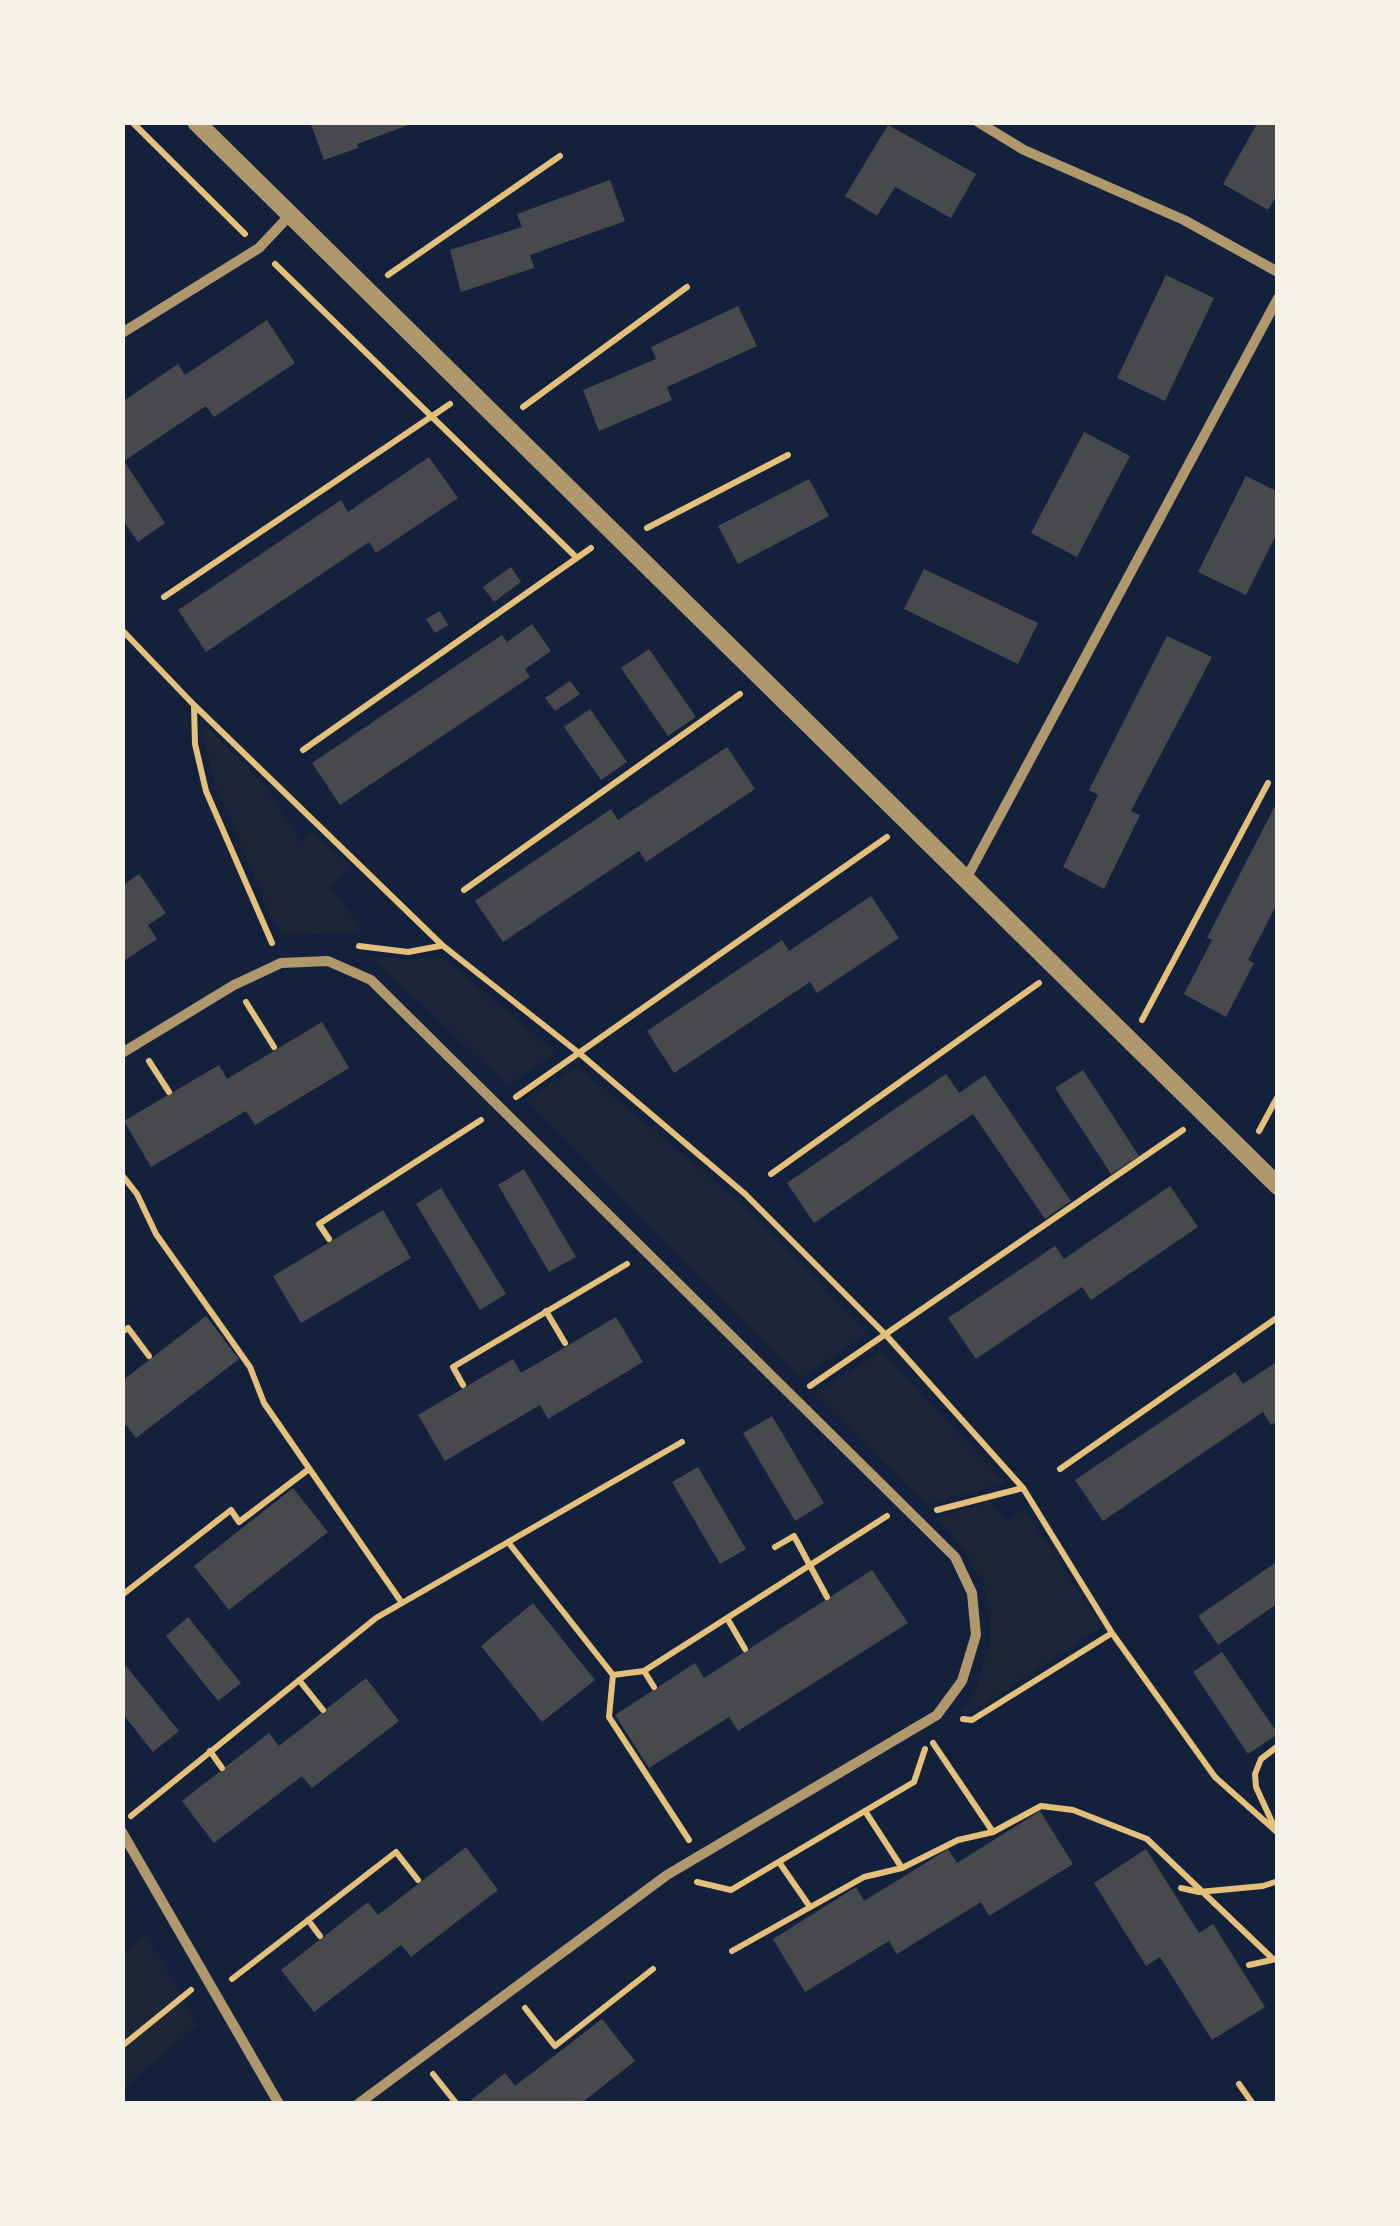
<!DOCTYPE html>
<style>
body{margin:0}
#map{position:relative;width:1400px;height:2226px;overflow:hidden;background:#14213d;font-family:"Playfair Display",serif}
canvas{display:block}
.frame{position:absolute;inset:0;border:125px solid #f6f1e7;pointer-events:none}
</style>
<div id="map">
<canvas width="1400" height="2226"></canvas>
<div class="frame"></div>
</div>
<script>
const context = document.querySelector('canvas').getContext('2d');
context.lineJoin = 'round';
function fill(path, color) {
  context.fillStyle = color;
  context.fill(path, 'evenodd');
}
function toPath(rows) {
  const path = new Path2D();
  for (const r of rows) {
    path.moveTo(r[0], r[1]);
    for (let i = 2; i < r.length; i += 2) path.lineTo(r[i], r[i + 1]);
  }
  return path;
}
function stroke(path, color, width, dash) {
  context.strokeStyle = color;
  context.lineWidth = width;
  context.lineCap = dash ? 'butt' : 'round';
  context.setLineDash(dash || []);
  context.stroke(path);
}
fill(toPath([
 [208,729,265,785,301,842,313,831,352,867,330,887,362,928,356,933,283,935,271,917,216,787,201,730],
 [369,956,409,960,443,957,557,1053,508,1086],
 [577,1066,738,1200,868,1333,800,1379,526,1101],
 [881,1351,1006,1483,926,1505,814,1394],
 [988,1502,1008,1520,1024,1509,1102,1627,970,1714,961,1712,976,1689,991,1639,986,1591,964,1549,936,1518],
 [147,1933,198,2024,123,2089,123,1953]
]), '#1d2539');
fill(toPath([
 [310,122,414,122,414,123,357,144,358,148,324,160],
 [1258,122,1278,122,1278,193,1268,210,1223,184],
 [888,125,976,174,951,218,895,187,877,216,845,196],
 [610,180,625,221,530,255,534,268,461,292,450,250,522,227,517,214],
 [1166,275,1214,298,1165,401,1117,378],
 [738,306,757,346,667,387,672,400,599,431,583,390,656,359,651,347],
 [267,320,295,363,214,417,206,406,124,461,165,523,138,542,122,519,122,402,178,364,185,375],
 [1084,432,1130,456,1077,557,1031,533],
 [429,457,458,498,376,553,369,542,206,652,178,610,341,500,348,512],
 [1246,476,1278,492,1278,531,1246,595,1198,572],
 [809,479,829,516,738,564,718,526],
 [511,567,521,582,494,602,483,587],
 [924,569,1038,623,1018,664,904,609],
 [440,611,448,625,435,633,426,619],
 [532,624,551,651,525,669,530,677,340,805,312,763,502,635,507,642],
 [1167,636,1212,657,1131,811,1140,815,1104,889,1063,867,1098,795,1089,790],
 [649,649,696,717,668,736,621,668],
 [570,681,580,694,555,711,545,698],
 [590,709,627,762,601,780,564,727],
 [727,747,755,789,646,862,639,851,503,942,475,901,611,809,618,820],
 [1278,800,1278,902,1248,960,1254,963,1226,1017,1184,994,1212,940,1207,938],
 [139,874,166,913,148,925,157,939,122,962,122,886],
 [871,896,899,938,817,993,810,982,674,1073,647,1031,782,940,789,951],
 [322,1022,349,1068,255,1125,246,1111,151,1167,124,1121,219,1065,227,1079],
 [1083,1070,1139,1156,1111,1174,1055,1088],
 [946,1074,959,1093,985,1075,1071,1201,1045,1219,973,1114,814,1223,787,1183],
 [524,1169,576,1257,549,1272,498,1185],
 [1170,1186,1198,1227,1091,1300,1082,1287,976,1359,948,1318,1055,1246,1064,1259],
 [441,1188,506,1294,480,1310,416,1204],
 [383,1210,411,1258,301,1323,273,1276],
 [206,1316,239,1359,136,1438,126,1425,122,1427,122,1381],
 [616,1317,643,1362,548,1419,540,1405,445,1461,418,1415,513,1359,521,1373],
 [1278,1361,1278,1421,1271,1425,1263,1412,1103,1521,1075,1480,1235,1372,1243,1384],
 [772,1416,824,1503,795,1521,743,1433],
 [698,1467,746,1549,720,1564,672,1482],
 [293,1488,328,1532,229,1610,194,1566],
 [1278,1561,1278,1603,1218,1645,1198,1616],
 [872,1570,908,1623,738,1731,729,1717,649,1768,615,1715,695,1663,704,1678],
 [533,1603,595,1680,542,1722,481,1646],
 [188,1617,241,1683,218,1701,166,1636],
 [1222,1652,1278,1734,1248,1754,1193,1672],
 [126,1666,179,1731,153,1752,122,1713,122,1669],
 [366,1678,399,1721,312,1788,302,1776,214,1843,182,1801,269,1733,279,1746],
 [1040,1811,1073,1864,989,1916,981,1902,897,1954,889,1941,805,1992,773,1939,856,1887,864,1901,948,1849,957,1863],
 [466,1847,498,1890,411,1957,401,1945,314,2012,281,1970,368,1902,378,1915],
 [1146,1849,1199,1933,1213,1924,1265,2007,1212,2040,1160,1957,1146,1966,1094,1883],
 [602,2019,635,2061,580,2104,466,2104,505,2073,515,2086]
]), '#48494c');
stroke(toPath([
 [132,122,245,234],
 [275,264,577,558],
 [388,275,560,156],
 [523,407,687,287],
 [647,528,788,455],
 [164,597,450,404],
 [122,630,194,705,442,945,579,1053,745,1194,886,1335,1023,1488,1112,1633,1215,1777,1278,1833],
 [194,706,195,744,206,791,272,943],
 [303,750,591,548],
 [464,890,740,694],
 [359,946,408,952,440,946],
 [246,1002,274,1047],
 [1142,1020,1268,783],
 [149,1061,169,1092],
 [516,1097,887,837],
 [1259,1131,1278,1096],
 [771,1174,1039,983],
 [122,1175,137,1194,156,1234,250,1367,264,1403,402,1603],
 [329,1239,319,1224,481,1120],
 [546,1311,565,1343],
 [122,1332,128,1328,149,1356],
 [463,1385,453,1367,627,1264],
 [810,1386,1183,1130],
 [1060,1469,1278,1317],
 [937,1510,1023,1488],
 [508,1542,613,1675,609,1717,689,1840],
 [775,1547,794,1536,827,1597],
 [122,1595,231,1510,239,1522,309,1469],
 [727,1618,745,1649],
 [644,1671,654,1687],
 [613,1675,644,1671,887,1516],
 [299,1680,323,1710],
 [963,1719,972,1720,1112,1633],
 [933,1743,993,1832],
 [210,1751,222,1768],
 [865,1811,902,1868],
 [131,1816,376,1618,682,1442],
 [1273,1824,1256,1787,1255,1774,1261,1759,1278,1746],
 [779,1862,810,1907],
 [697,1882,731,1890,914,1782,925,1749],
 [1181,1888,1199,1892,1263,1886,1278,1881],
 [308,1920,320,1936],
 [732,1951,864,1877,902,1868,958,1840,993,1832,1041,1806,1073,1810,1147,1839,1273,1959],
 [1249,1965,1276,1959],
 [232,1979,396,1852,418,1880],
 [525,2008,555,2046,653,1969],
 [122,2046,191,1990],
 [433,2074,456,2103],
 [1239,2084,1253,2104]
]), '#e5c07b', 6);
stroke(toPath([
 [978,122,1024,150,1184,220,1278,272],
 [122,333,259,248,290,215],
 [966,879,1278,298],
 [122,1053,234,985,281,963,328,961,371,980,955,1557,972,1593,976,1635,962,1681,937,1715,667,1875,358,2104],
 [122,1832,279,2104]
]), '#b1986c', 10);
stroke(toPath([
 [196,122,1278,1186]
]), '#b1986c', 18);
</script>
